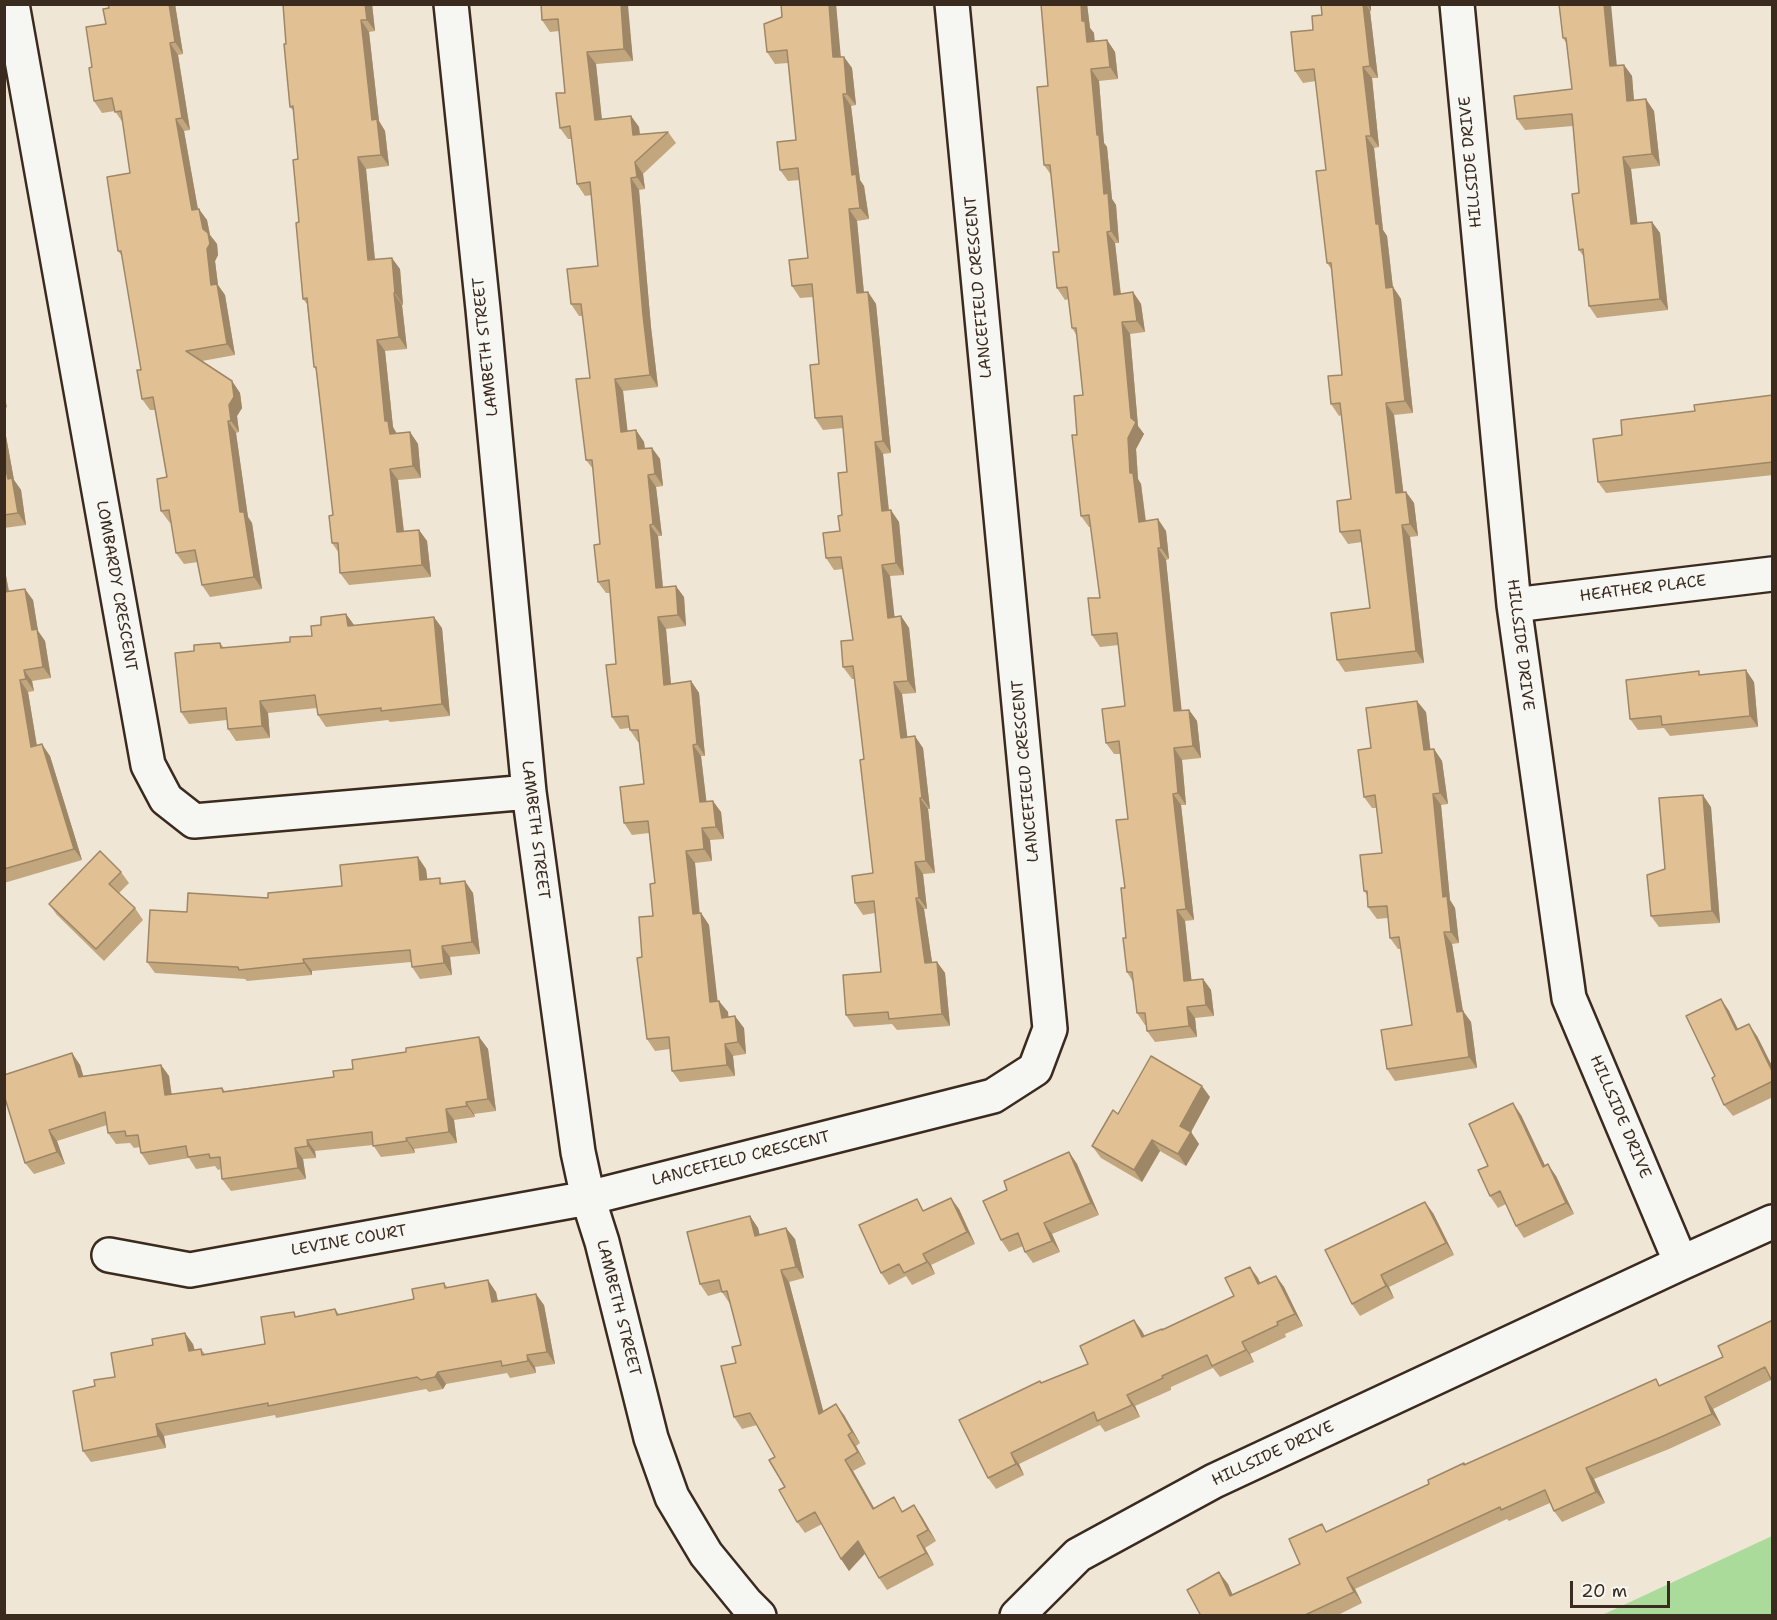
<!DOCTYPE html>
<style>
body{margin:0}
#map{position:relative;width:1777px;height:1620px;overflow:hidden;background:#f0e6d6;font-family:"Shantell Sans",sans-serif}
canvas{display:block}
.frame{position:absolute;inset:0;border:6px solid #3b2a1e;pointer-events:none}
.scale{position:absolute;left:1570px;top:1581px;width:100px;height:27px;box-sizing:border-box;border:3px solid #3b2a1e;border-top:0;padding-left:8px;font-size:18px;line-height:21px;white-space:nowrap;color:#3b2a1e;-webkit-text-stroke:4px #f6f6f2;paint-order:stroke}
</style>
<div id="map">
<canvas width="1777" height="1620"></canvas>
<div class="frame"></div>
<div class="scale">20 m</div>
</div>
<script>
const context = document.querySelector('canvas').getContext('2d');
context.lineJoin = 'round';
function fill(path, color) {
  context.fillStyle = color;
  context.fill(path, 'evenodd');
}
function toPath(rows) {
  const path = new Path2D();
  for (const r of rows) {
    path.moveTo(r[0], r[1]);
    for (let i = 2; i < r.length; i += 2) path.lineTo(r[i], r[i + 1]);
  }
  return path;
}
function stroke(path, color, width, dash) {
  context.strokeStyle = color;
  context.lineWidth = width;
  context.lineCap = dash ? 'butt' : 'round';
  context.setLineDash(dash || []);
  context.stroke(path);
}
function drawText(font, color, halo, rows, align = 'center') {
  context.font = font + ' "Shantell Sans",sans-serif';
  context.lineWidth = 5;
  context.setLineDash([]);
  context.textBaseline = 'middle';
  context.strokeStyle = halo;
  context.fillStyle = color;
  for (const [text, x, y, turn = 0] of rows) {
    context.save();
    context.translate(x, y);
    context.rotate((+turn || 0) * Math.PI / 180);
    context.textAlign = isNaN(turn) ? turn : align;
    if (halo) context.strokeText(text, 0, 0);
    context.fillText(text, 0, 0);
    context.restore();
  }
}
fill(toPath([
 [1772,1536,1772,1615,1602,1615]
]), '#abdb9b');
const minor = toPath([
 [12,4,148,765,166,799,194,821,529,792],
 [451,4,483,309,529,792,578,1152,588,1198,602,1242,651,1438,672,1497,706,1554,746,1603,759,1616],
 [1457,4,1514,605,1569,998,1681,1263],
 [1514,605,1772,574],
 [109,1255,190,1270,588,1198,993,1096,1035,1069,1050,1029,952,4],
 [1017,1616,1078,1555,1214,1481,1681,1263,1772,1222]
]);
stroke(minor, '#3b2a1e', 38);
stroke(minor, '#f6f6f2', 33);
fill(toPath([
 [108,4,175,4,183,54,178,55,190,130,184,131,198,209,207,220,210,235,217,244,218,255,215,261,218,285,225,295,235,355,202,361,232,381,240,393,242,408,237,416,239,432,236,433,248,517,252,523,262,589,210,597,202,585,198,562,184,564,176,553,171,523,170,523,161,511,167,477,155,410,150,410,142,399,141,370,122,256,118,251,130,173,123,123,115,111,102,113,94,101,92,67,106,24,109,8],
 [282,4,372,4,375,31,369,32,379,121,385,131,389,166,366,169,375,259,400,269,403,305,402,305,407,349,385,351,393,427,396,434,410,432,418,444,421,478,398,480,404,531,419,530,427,541,431,577,349,585,340,573,339,553,332,543,333,515,316,370,314,367,307,304,303,299,299,222,298,159,294,111,290,107,286,44,283,6],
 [541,4,627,4,633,61,596,64,602,119,631,116,639,127,640,135,668,132,676,143,643,174,645,189,639,190,651,327,658,387,623,391,627,431,636,430,644,442,645,448,652,448,660,459,663,486,656,487,662,536,658,536,663,587,684,597,686,626,666,629,671,684,691,681,699,693,705,756,701,756,706,801,721,812,724,839,710,840,712,861,695,863,699,913,701,913,709,925,717,1001,728,1012,728,1017,744,1028,746,1054,733,1056,735,1076,680,1082,672,1071,670,1049,655,1051,647,1039,642,957,653,916,655,883,649,833,632,835,624,823,644,784,639,742,638,742,630,730,630,728,620,729,612,717,616,664,610,593,606,593,598,582,600,544,593,469,586,460,590,378,583,316,579,316,571,304,598,266,592,195,585,196,577,184,572,139,568,139,560,128,565,93,559,31,550,32,542,20],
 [781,4,836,4,840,57,844,57,852,68,856,105,851,106,860,180,864,186,869,219,857,221,864,292,868,292,876,304,891,453,883,454,889,510,899,522,904,575,890,576,894,617,901,616,909,628,916,693,902,694,907,737,923,748,930,809,928,809,935,873,923,874,927,909,924,909,932,962,937,962,945,973,950,1026,897,1030,892,1024,854,1027,846,1015,881,972,875,913,863,915,855,903,873,873,864,759,855,679,852,679,843,667,853,640,843,569,834,570,826,558,840,531,847,472,843,428,823,430,815,418,819,364,813,297,800,298,792,286,808,258,800,180,788,181,780,170,796,140,788,63,775,64,767,52,782,17],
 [1041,4,1087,4,1090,28,1094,33,1094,41,1107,40,1115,52,1118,79,1099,81,1104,143,1107,147,1112,199,1116,205,1119,243,1115,243,1121,294,1133,292,1141,304,1145,332,1130,334,1138,426,1144,434,1136,449,1138,479,1141,484,1146,521,1166,531,1169,559,1166,560,1181,711,1189,710,1197,721,1201,758,1182,760,1186,805,1181,805,1194,920,1185,921,1191,980,1203,979,1211,990,1214,1016,1195,1018,1197,1037,1155,1042,1147,1031,1147,1025,1145,1025,1137,1013,1133,982,1127,972,1125,888,1128,819,1121,754,1114,754,1106,743,1125,706,1119,645,1100,647,1092,635,1100,598,1091,527,1089,527,1081,516,1077,435,1083,395,1077,336,1072,328,1069,299,1065,300,1057,288,1059,252,1051,175,1044,165,1048,86],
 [1321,4,1371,4,1371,11,1370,11,1378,78,1372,78,1379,147,1374,148,1383,230,1387,236,1393,287,1401,299,1413,413,1394,415,1403,492,1406,492,1414,503,1418,536,1410,537,1424,663,1345,672,1337,660,1370,608,1362,542,1348,544,1340,532,1351,499,1341,415,1339,416,1331,404,1342,375,1332,270,1327,263,1326,170,1316,81,1303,83,1295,71,1313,30,1322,15],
 [1559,4,1617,65,1624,65,1632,76,1634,101,1654,111,1660,166,1631,169,1637,223,1652,222,1660,233,1668,310,1597,318,1589,306,1584,257,1579,250,1579,193,1573,126,1525,130,1517,119,1572,89,1567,44,1563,38],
 [1773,395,1773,475,1606,493,1598,482,1622,435,1695,411],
 [4,425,14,480,21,490,26,525,4,528],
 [4,565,9,591,33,600,38,631,45,641,51,678,32,681,34,691,28,692,37,746,50,756,82,860,4,883],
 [346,614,354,625,442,628,450,716,390,722,388,720,326,727,318,715,317,708,268,713,270,738,236,741,228,729,227,720,189,724,181,712,194,651,220,643,224,648,290,642,312,636,321,625],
 [1702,674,1754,682,1758,727,1670,736,1664,728,1638,730,1630,719],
 [1426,712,1430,749,1434,749,1442,761,1448,804,1441,805,1450,900,1455,908,1459,943,1452,944,1463,1011,1471,1022,1477,1068,1395,1081,1387,1069,1412,1025,1401,949,1398,949,1390,938,1388,918,1377,919,1368,907,1368,896,1364,891,1382,853,1377,808,1372,808,1364,797,1371,748],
 [1711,807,1720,923,1659,927,1651,916,1665,869],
 [426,869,427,879,444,883,473,893,480,954,450,957,452,975,420,979,412,967,411,962,312,971,312,975,247,981,245,979,155,973,147,962,187,912,342,886],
 [121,872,129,883,119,893,135,908,143,920,104,961,57,915,49,904],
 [1721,999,1729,1011,1738,1029,1757,1036,1773,1068,1773,1097,1733,1116,1724,1105,1715,1076],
 [479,1037,488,1049,496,1111,474,1114,475,1117,454,1120,457,1143,414,1149,415,1153,381,1157,373,1145,315,1151,316,1158,303,1159,306,1179,231,1191,222,1179,221,1169,218,1170,215,1166,196,1169,189,1158,149,1165,141,1153,140,1147,134,1148,130,1143,116,1144,108,1133,107,1125,57,1141,65,1164,34,1174,25,1163,72,1053,80,1065,83,1076,161,1065,169,1076,172,1095,222,1088,225,1091,334,1077,353,1069,406,1052],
 [1210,1097,1191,1132,1199,1144,1186,1166,1160,1151,1142,1182,1101,1158,1092,1146,1118,1114],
 [1521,1115,1545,1166,1556,1176,1574,1214,1524,1238,1516,1226,1506,1204,1498,1208,1490,1196,1488,1166],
 [1069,1152,1077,1164,1099,1215,1052,1234,1060,1252,1033,1263,1025,1252,1023,1246,1009,1252,1001,1240,1007,1190],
 [959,1209,975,1244,931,1265,935,1274,912,1285,906,1276,889,1285,881,1273,925,1210],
 [1433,1213,1454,1255,1389,1287,1394,1298,1360,1316,1352,1304],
 [750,1216,758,1228,759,1235,795,1239,804,1278,789,1282,823,1411,844,1415,860,1443,856,1446,866,1464,853,1471,874,1508,904,1511,914,1505,922,1517,936,1541,925,1548,934,1565,887,1590,879,1578,865,1554,849,1571,841,1559,822,1524,805,1533,797,1522,775,1457,757,1425,742,1429,734,1417,736,1363,741,1345,730,1304,722,1292,708,1296,700,1284],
 [1250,1267,1260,1283,1276,1276,1284,1287,1303,1326,1285,1334,1286,1337,1250,1354,1254,1362,1220,1377,1213,1368,1171,1387,1171,1390,1135,1406,1140,1417,1105,1432,1100,1425,1019,1464,1024,1475,996,1489,988,1478,1042,1383,1088,1364,1134,1320,1142,1331,1145,1336,1162,1330,1234,1296],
 [444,1283,447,1287,496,1292,498,1301,544,1305,555,1364,535,1367,536,1373,510,1378,507,1373,446,1384,443,1389,429,1392,426,1389,276,1418,275,1415,164,1436,166,1448,91,1462,83,1451,95,1386,115,1377,153,1345,193,1344,195,1350,201,1349,205,1354,265,1344,297,1316,335,1309,339,1314,414,1299],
 [1773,1320,1771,1380,1713,1409,1721,1425,1669,1449,1594,1479,1605,1503,1562,1522,1554,1511,1550,1503,1509,1521,1507,1519,1355,1589,1362,1603,1336,1616,1201,1616,1228,1584,1232,1594,1300,1564,1328,1531,1429,1484,1465,1465,1656,1379,1660,1386,1723,1357]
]), '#c2a67e');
fill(toPath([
 [169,4,175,4,183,54,175,42],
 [365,4,372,4,375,31,367,20],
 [621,4,627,4,628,5,633,61,624,49],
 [829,4,836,4,842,69,833,57],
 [1081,4,1087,4,1090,28,1094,33,1096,53,1087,42,1082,21],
 [1363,4,1366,4,1370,11,1378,78,1370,66],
 [1367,4,1371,4,1371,11],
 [1604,4,1611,4,1618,78,1610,66],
 [361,20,369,32,379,121,385,131,389,166,381,155,372,120],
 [1107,40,1115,52,1118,79,1110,67],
 [170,43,178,55,190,130,182,118],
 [587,52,596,64,603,131,595,120],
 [844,57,852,68,856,105,847,94],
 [1624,65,1632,76,1635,113,1627,101],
 [1363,67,1372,78,1379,147,1371,136],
 [1091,69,1099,81,1104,143,1107,147,1112,199,1116,205,1119,243,1111,231,1104,194,1097,135],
 [843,94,851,106,860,180,864,186,869,219,860,208,852,175],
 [1646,99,1654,111,1660,166,1652,154],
 [631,116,639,127,641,147,633,135],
 [176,119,184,131,200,221,192,210],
 [1366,136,1374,148,1383,230,1387,236,1393,289,1393,287,1401,299,1413,413,1405,401,1376,224],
 [358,157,366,169,376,271,368,260],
 [1623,157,1631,169,1639,235,1631,224],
 [635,162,643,174,645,189,637,177],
 [631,178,639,190,651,327,658,387,650,375,643,315],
 [199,209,207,220,210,235,217,244,218,255,215,261,218,285,225,295,235,355,227,344,211,285],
 [849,209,857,221,865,305,857,293],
 [1652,222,1660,233,1668,310,1660,299],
 [1107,232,1115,243,1122,307,1114,295],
 [392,258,400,269,403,305,395,293],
 [868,292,876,304,891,453,883,441],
 [1133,292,1141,304,1145,332,1137,321],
 [394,293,402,305,407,349,399,337],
 [1122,322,1130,334,1138,426,1144,434,1136,449,1138,479,1141,484,1147,533,1139,522,1130,473,1128,438,1131,418],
 [377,340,385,351,393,427,396,432,398,446,390,434,385,421],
 [615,379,623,391,629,443,621,432],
 [232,381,240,393,242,408,237,416,239,432,231,421,229,405],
 [4,391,7,408,4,404],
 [1386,403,1394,415,1405,505,1396,493],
 [228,421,236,433,248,517,252,523,262,589,254,577,240,512],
 [4,425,14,480,21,490,26,525,18,513,8,479,4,460],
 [636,430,644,442,646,460,638,449],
 [410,432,418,444,421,478,413,466],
 [875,442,883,454,890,523,882,511],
 [652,448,660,459,663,486,655,474],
 [390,469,398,480,405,543,397,532],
 [648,475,656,487,662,536,653,524],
 [1406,492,1414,503,1418,536,1410,524],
 [891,510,899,522,904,575,896,563],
 [1158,519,1166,531,1169,559,1161,548],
 [650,525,658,536,664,600,656,588],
 [1402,525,1410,537,1424,663,1416,651],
 [419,530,427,541,431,577,422,565],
 [1158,548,1166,560,1183,723,1174,711],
 [4,565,11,604,4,595],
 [882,565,890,576,896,629,888,618],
 [676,586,684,597,686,626,678,615],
 [25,589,33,600,38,631,45,641,51,678,43,667,32,630],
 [346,614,354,625,348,626],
 [901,616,909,628,916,693,908,681],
 [434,617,442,628,450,716,442,704],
 [658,617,666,629,672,696,664,685],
 [24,670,32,681,34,691,26,679],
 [1746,670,1754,682,1758,727,1750,716],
 [20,680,28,692,39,759,31,747],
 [691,681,699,693,705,756,697,744],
 [894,682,902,694,909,750,901,738],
 [260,701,268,713,270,738,262,726],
 [1417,701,1426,712,1432,762,1424,750],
 [1189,710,1197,721,1201,758,1193,746],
 [915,736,923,748,930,809,922,798],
 [42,744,50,756,82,860,74,849],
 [693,745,701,756,708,814,700,802],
 [1174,748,1182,760,1186,805,1178,793],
 [1434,749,1442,761,1448,804,1440,793],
 [1173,794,1181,805,1194,920,1186,909],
 [1433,794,1441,805,1450,900,1455,908,1459,943,1451,932,1443,897],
 [1703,795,1711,807,1720,923,1712,911],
 [920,798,928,809,935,873,926,861],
 [713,801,721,812,724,839,716,827],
 [702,828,710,840,712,861,704,849],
 [686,851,695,863,701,926,693,914],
 [418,857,426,869,429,892,420,880],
 [915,862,923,874,927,909,919,898],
 [465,881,473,893,480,954,472,942],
 [916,898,924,909,934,975,925,963],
 [1177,910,1185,921,1193,993,1184,981],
 [701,913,709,925,719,1013,710,1002],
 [1444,932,1452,944,1463,1012,1463,1011,1471,1022,1477,1068,1469,1057,1457,1012],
 [442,946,450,957,452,975,444,963],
 [303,959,312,971,312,975,304,963],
 [937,962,945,973,950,1026,942,1014],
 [1203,979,1211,990,1214,1016,1206,1005],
 [1721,999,1729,1011,1744,1042,1736,1030],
 [719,1001,728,1012,730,1030,722,1018],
 [1187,1007,1195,1018,1197,1037,1189,1026],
 [735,1016,744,1028,746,1054,738,1042],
 [1749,1024,1757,1036,1773,1068,1773,1073],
 [479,1037,488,1049,496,1111,488,1099],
 [725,1044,733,1056,735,1076,727,1065],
 [72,1053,80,1065,87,1088,79,1077],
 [161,1065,169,1076,173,1107,165,1095],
 [1202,1086,1210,1097,1191,1132,1199,1144,1186,1166,1178,1154,1180,1126],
 [466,1102,474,1114,475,1117,467,1106],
 [1513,1103,1521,1115,1551,1178,1543,1167],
 [446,1109,454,1120,457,1143,449,1132],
 [49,1130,57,1141,65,1164,57,1152],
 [406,1138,414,1149,415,1153,407,1141],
 [307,1140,315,1151,316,1158,308,1146],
 [1152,1140,1160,1151,1142,1182,1134,1170],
 [295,1148,303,1159,306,1179,298,1168],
 [1069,1152,1077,1164,1099,1215,1091,1203],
 [1548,1164,1556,1176,1574,1214,1566,1203],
 [951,1198,959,1209,975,1244,967,1232],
 [1425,1202,1433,1213,1454,1255,1446,1243],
 [750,1216,758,1228,763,1247,755,1236],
 [1044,1223,1052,1234,1060,1252,1052,1241],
 [786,1228,795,1239,804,1278,796,1267],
 [923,1254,931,1265,935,1274,927,1262],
 [1250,1267,1258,1278,1266,1296,1258,1284],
 [781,1270,789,1282,827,1425,819,1414],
 [1381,1275,1389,1287,1394,1298,1386,1286],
 [1276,1276,1284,1287,1303,1326,1295,1314],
 [488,1280,496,1292,500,1313,492,1302],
 [536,1294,544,1305,555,1364,547,1352],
 [1134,1320,1142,1331,1150,1349,1142,1337],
 [185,1333,193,1344,197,1363,189,1351],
 [1242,1342,1250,1354,1254,1362,1246,1350],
 [527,1355,535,1367,536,1373,528,1361],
 [438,1372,446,1384,443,1389,435,1377],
 [1127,1395,1135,1406,1140,1417,1132,1405],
 [1705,1397,1713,1409,1721,1425,1712,1414],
 [836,1404,844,1415,860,1443,852,1432],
 [156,1424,164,1436,166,1448,158,1436],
 [848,1435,856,1446,866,1464,858,1452],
 [1011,1453,1019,1464,1024,1475,1016,1464],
 [845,1460,853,1471,881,1520,873,1509],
 [1586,1468,1594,1479,1605,1503,1596,1492],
 [914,1505,922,1517,936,1541,928,1530],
 [917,1536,925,1548,934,1565,926,1553],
 [858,1541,866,1552,849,1571,841,1559],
 [1219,1572,1228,1584,1238,1607,1230,1596],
 [1347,1578,1355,1589,1362,1603,1354,1592]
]), '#9e8767');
const building = toPath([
 [108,4,169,4,175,42,170,43,182,118,176,119,192,210,199,209,203,229,208,233,210,244,207,249,211,285,217,284,227,344,186,351,232,381,234,397,229,405,231,421,228,421,240,512,244,512,254,577,202,585,195,550,176,553,169,510,161,511,157,479,167,477,153,397,142,399,137,370,141,370,121,251,118,251,107,177,130,173,121,111,115,112,112,98,94,101,89,68,92,67,86,27,106,24,103,9,109,8,108,4],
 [283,4,365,4,367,20,361,20,372,120,377,119,381,155,358,157,368,260,392,258,395,293,394,293,399,337,377,340,385,421,388,421,390,434,410,432,413,466,390,469,397,532,419,530,422,565,340,573,338,543,332,543,329,516,333,515,316,367,314,367,307,298,303,299,296,223,299,222,293,160,298,159,293,106,290,107,284,44,286,44,283,4],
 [541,4,621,4,624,49,587,52,595,120,631,116,633,135,668,132,635,162,637,177,631,178,643,315,650,375,615,379,621,432,636,430,638,449,652,448,655,474,648,475,653,524,650,525,656,588,676,586,678,615,658,617,664,685,691,681,697,744,693,745,700,802,713,801,716,827,702,828,704,849,686,851,693,914,701,913,710,1002,719,1001,722,1018,735,1016,738,1042,725,1044,727,1065,672,1071,669,1037,647,1039,637,958,642,957,639,917,653,916,650,884,655,883,648,821,624,823,620,787,644,784,638,730,630,730,628,716,612,717,606,665,616,664,609,580,598,582,594,545,600,544,592,460,586,460,576,379,590,378,581,304,571,304,567,269,598,266,590,182,577,184,570,126,560,128,556,93,565,93,558,19,542,20,541,4],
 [781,4,829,4,833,57,844,57,847,94,843,94,852,175,856,174,860,208,849,209,857,293,868,292,883,441,875,442,882,511,891,510,896,563,882,565,888,618,901,616,908,681,894,682,901,738,915,736,922,798,920,798,926,861,915,862,919,898,916,898,925,963,937,962,942,1014,889,1019,888,1012,846,1015,843,975,881,972,874,901,855,903,852,876,873,873,860,760,864,759,853,666,843,667,841,641,853,640,841,557,826,558,823,533,840,531,838,516,842,515,838,473,847,472,842,416,815,418,810,365,819,364,812,284,792,286,789,260,808,258,798,168,780,170,777,142,796,140,787,50,767,52,764,24,782,17,781,4],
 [1041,4,1081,4,1082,21,1085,21,1087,42,1107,40,1110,67,1091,69,1097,135,1099,135,1104,194,1108,193,1111,231,1107,232,1114,295,1133,292,1137,321,1122,322,1131,418,1136,422,1128,438,1130,473,1133,473,1139,522,1158,519,1161,548,1158,548,1174,711,1189,710,1193,746,1174,748,1178,793,1173,794,1186,909,1177,910,1184,981,1203,979,1206,1005,1187,1007,1189,1026,1147,1031,1145,1013,1137,1013,1132,972,1127,972,1123,938,1126,938,1121,888,1125,888,1116,820,1128,819,1119,741,1106,743,1102,709,1125,706,1117,633,1092,635,1088,598,1100,598,1089,515,1081,516,1072,435,1077,435,1074,396,1083,395,1076,328,1072,328,1067,287,1057,288,1053,252,1059,252,1050,165,1044,165,1037,87,1048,86,1041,4],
 [1321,4,1363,4,1370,66,1363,67,1371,136,1366,136,1376,224,1379,224,1386,288,1393,287,1405,401,1386,403,1396,493,1406,492,1410,524,1402,525,1416,651,1337,660,1331,613,1370,608,1360,530,1340,532,1337,501,1351,499,1340,403,1331,404,1328,376,1342,375,1331,263,1327,263,1316,171,1326,170,1314,69,1295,71,1291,32,1313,30,1312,16,1322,15,1321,4],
 [1559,4,1604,4,1610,66,1624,65,1627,101,1646,99,1652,154,1623,157,1631,224,1652,222,1660,299,1589,306,1583,249,1579,250,1572,194,1579,193,1572,114,1517,119,1514,96,1572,89,1566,38,1563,38,1559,4],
 [1773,395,1773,462,1598,482,1593,439,1622,435,1621,420,1695,411,1694,405,1773,395],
 [4,460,8,479,12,478,18,513,4,515,4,460],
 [25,589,32,630,37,629,43,667,24,670,26,679,20,680,31,747,42,744,74,849,4,869,4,592,25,589],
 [346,614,348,626,434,617,442,704,381,711,381,708,318,715,315,695,260,701,262,726,228,729,226,708,181,712,175,653,194,651,194,645,220,643,221,648,290,642,290,637,312,636,311,626,321,625,321,617,346,614],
 [1746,670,1750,716,1662,725,1661,716,1630,719,1626,680,1699,671,1699,675,1746,670],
 [1417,701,1424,750,1434,749,1440,793,1433,794,1443,897,1447,896,1451,932,1444,932,1457,1012,1463,1011,1469,1057,1387,1069,1381,1030,1412,1025,1399,937,1390,938,1387,906,1368,907,1367,891,1364,891,1360,855,1382,853,1375,795,1364,797,1358,750,1371,748,1366,708,1417,701],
 [1703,795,1712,911,1651,916,1647,875,1665,869,1659,798,1703,795],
 [100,851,121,872,109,884,135,908,96,949,49,904,100,851],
 [418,857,420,880,440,878,440,884,465,881,472,942,442,946,444,963,412,967,410,950,303,959,304,963,239,970,238,967,147,962,150,910,187,912,188,893,268,898,268,893,342,886,340,865,418,857],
 [1721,999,1736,1030,1749,1024,1773,1073,1773,1081,1724,1105,1712,1078,1715,1076,1686,1016,1721,999],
 [479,1037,488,1099,466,1102,467,1106,446,1109,449,1132,406,1138,407,1141,373,1146,372,1132,307,1140,308,1146,295,1148,298,1168,222,1179,220,1157,210,1158,209,1154,188,1157,186,1146,141,1153,138,1135,126,1136,125,1131,108,1133,105,1112,49,1130,57,1152,25,1163,4,1095,4,1075,72,1053,79,1077,161,1065,165,1095,222,1088,223,1092,334,1077,333,1071,353,1069,352,1060,406,1052,406,1048,479,1037],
 [1151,1056,1202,1086,1180,1126,1191,1132,1178,1154,1152,1140,1134,1170,1092,1146,1113,1110,1118,1114,1151,1056],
 [1513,1103,1543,1167,1548,1164,1566,1203,1516,1226,1500,1191,1490,1196,1478,1170,1488,1166,1469,1124,1513,1103],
 [1069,1152,1091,1203,1044,1223,1052,1241,1025,1252,1018,1233,1001,1240,983,1201,1007,1190,1004,1181,1069,1152],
 [951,1198,967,1232,923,1254,927,1262,904,1273,899,1264,881,1273,859,1225,917,1199,923,1211,951,1198],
 [1425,1202,1446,1243,1381,1275,1386,1286,1352,1304,1325,1250,1425,1202],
 [750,1216,755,1236,786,1228,796,1267,781,1270,819,1414,836,1404,852,1432,848,1435,858,1452,845,1460,873,1509,894,1497,902,1512,914,1505,928,1530,917,1536,926,1553,879,1578,858,1541,841,1559,815,1512,797,1522,779,1490,785,1487,769,1460,775,1457,750,1413,734,1417,721,1366,736,1363,732,1347,741,1345,727,1291,722,1292,719,1280,700,1284,687,1232,750,1216],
 [1250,1267,1258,1284,1276,1276,1295,1314,1277,1322,1278,1325,1242,1342,1246,1350,1212,1366,1207,1355,1162,1376,1163,1378,1127,1395,1132,1405,1097,1421,1094,1412,1011,1453,1016,1464,988,1478,959,1420,1040,1381,1041,1383,1088,1364,1080,1346,1134,1320,1142,1337,1162,1329,1162,1330,1234,1296,1225,1278,1250,1267],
 [488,1280,492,1302,536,1294,547,1352,527,1355,528,1361,502,1366,501,1361,438,1372,435,1377,421,1380,417,1377,268,1406,268,1403,156,1424,158,1436,83,1451,73,1391,95,1386,94,1380,115,1377,111,1353,153,1345,152,1339,185,1333,189,1351,201,1349,202,1355,265,1344,261,1317,294,1312,295,1317,335,1309,337,1315,414,1299,412,1289,444,1283,445,1288,488,1280],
 [1773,1320,1773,1383,1765,1367,1705,1397,1712,1414,1661,1437,1586,1468,1596,1492,1554,1511,1545,1490,1501,1510,1500,1507,1347,1578,1354,1592,1303,1616,1201,1616,1187,1590,1219,1572,1230,1596,1300,1564,1289,1539,1322,1524,1326,1532,1429,1484,1428,1480,1464,1463,1464,1465,1656,1379,1659,1386,1723,1357,1718,1346,1773,1320]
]);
fill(building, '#e1c193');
stroke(building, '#9e8767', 1.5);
drawText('16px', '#3b2a1e', '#f6f6f2', [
 ["HILLSIDE DRIVE",1471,162,-95],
 ["LANCEFIELD CRESCENT",979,287,-95],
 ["LAMBETH STREET",486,347,-96],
 ["LOMBARDY CRESCENT",116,586,80],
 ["HEATHER PLACE",1643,589,-7],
 ["HILLSIDE DRIVE",1520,645,83],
 ["LANCEFIELD CRESCENT",1026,771,-95],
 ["LAMBETH STREET",535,830,83],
 ["HILLSIDE DRIVE",1620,1117,67],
 ["LANCEFIELD CRESCENT",741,1159,-14],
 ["LEVINE COURT",349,1241,-10],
 ["LAMBETH STREET",618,1308,76],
 ["HILLSIDE DRIVE",1273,1454,-25]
]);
</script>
